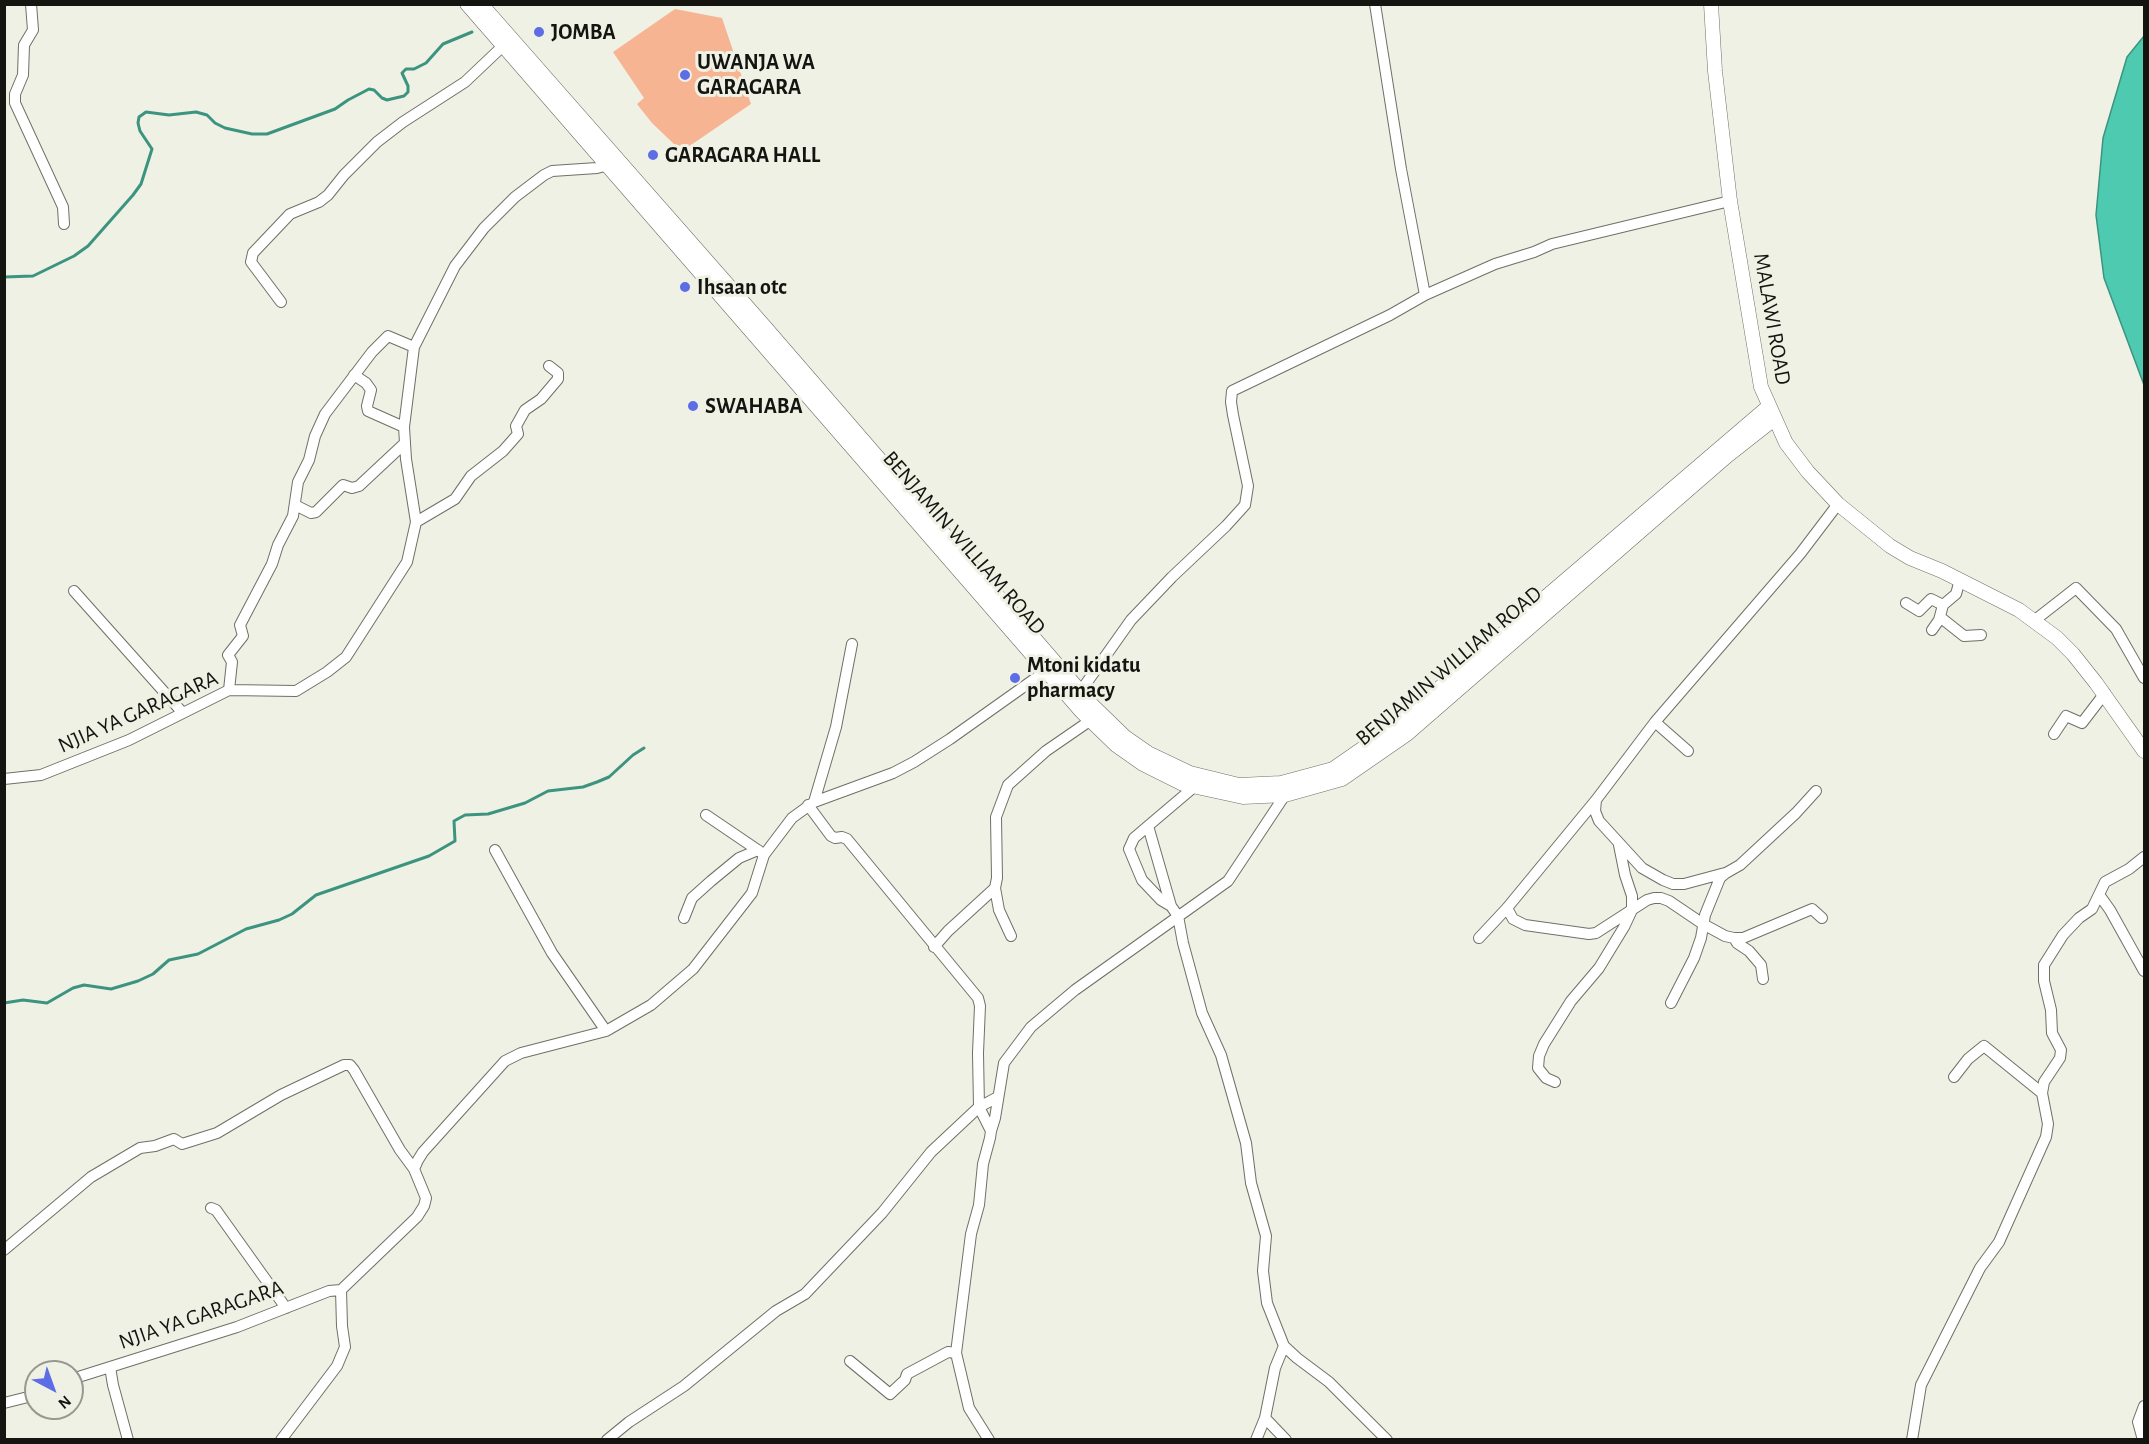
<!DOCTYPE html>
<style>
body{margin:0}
#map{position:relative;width:2149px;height:1444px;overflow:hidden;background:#eff1e5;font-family:"Alegreya Sans",sans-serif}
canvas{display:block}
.frame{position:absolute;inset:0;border:6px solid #141511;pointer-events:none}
.north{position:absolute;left:24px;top:1360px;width:60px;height:60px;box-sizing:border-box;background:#eff1e5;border:2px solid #979990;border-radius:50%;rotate:139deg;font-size:16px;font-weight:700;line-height:24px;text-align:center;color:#141511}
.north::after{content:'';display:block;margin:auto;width:21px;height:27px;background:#5d6de5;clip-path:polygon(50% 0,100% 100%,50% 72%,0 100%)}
</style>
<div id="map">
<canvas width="2149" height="1444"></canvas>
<div class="frame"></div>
<div class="north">N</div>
</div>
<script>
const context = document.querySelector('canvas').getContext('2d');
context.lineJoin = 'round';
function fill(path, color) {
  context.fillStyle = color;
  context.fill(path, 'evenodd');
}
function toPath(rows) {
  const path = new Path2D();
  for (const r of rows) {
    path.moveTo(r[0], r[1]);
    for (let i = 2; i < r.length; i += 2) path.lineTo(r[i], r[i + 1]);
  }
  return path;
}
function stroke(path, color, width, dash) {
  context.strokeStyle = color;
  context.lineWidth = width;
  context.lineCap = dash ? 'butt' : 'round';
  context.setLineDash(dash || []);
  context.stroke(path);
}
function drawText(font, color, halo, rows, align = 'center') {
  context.font = font + ' "Alegreya Sans",sans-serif';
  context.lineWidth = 6;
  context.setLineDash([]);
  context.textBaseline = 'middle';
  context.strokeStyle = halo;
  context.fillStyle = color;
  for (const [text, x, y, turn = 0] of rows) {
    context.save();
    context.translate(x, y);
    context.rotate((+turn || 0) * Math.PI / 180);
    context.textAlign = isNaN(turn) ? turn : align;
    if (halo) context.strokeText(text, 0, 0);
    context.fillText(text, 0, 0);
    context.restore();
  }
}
fill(toPath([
 [675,9,722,18,751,104,688,147,675,145,652,123,637,104,644,98,613,52]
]), '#f7b492');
const water = toPath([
 [2144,36,2144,385,2104,278,2096,215,2103,138,2127,57,2144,36]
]);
fill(water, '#4dcab0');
stroke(water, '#3c9480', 1.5);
stroke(toPath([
 [4,277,33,276,74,256,88,246,133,195,141,184,152,149,140,131,138,123,139,117,146,112,169,115,196,112,207,115,215,123,225,128,252,134,267,134,335,109,348,100,369,89,374,90,382,98,387,100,404,96,408,92,408,86,402,73,406,69,414,69,426,63,443,44,472,32],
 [4,1003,23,1000,47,1003,73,988,84,985,111,989,138,981,153,974,169,960,198,954,246,929,279,920,292,914,316,895,429,856,455,841,454,821,465,815,488,814,525,803,548,791,583,787,597,782,609,777,633,755,644,748]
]), '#3c9480', 3);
const minor = toPath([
 [31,4,33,30,24,45,23,75,15,94,15,103,63,207,64,224],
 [1375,4,1401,169,1425,295],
 [281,302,251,262,253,253,290,214,319,202,328,195,344,175,377,142,403,122,465,82,504,45],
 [354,375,366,383,371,390,367,406,368,411,404,427],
 [295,505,311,513,316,512,343,485,352,488,359,486,405,443],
 [416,522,455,499,471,476,503,451,518,434,516,426,525,410,541,399,558,379,558,373,549,366],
 [74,591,182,712],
 [1906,603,1919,611,1931,599,1943,605],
 [1940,617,1964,636,1981,635],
 [2035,620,2076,588,2116,629,2144,678],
 [1932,630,1939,620,1943,605,1956,594,1960,580],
 [229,690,232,662,228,655,243,636,240,625,272,564,278,545,293,516,298,482,309,460,315,436,325,414,372,352,388,336,414,347],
 [1080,692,1131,620,1172,577,1226,526,1245,505,1248,486,1233,415,1231,402,1232,391,1390,315,1425,295,1495,264,1534,252,1552,244,1730,201],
 [1655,722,1688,751],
 [2054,734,2066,716,2082,723,2105,693],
 [4,779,41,775,129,740,229,690,296,691,327,672,346,657,407,562,416,522,406,459,404,427,414,347,455,266,484,228,515,197,544,175,552,171,597,168,608,165],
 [1196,782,1194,787,1148,826,1171,906,1178,916,1183,943,1202,1013,1221,1055,1246,1143,1251,1183,1266,1236,1263,1271,1267,1303,1284,1346,1297,1358,1329,1382,1387,1440],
 [1596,800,1595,811,1599,821,1642,868,1663,880,1673,884,1684,884,1725,873],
 [814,802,836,727,852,644],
 [706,815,762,853],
 [1148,826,1134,838,1129,849,1142,880,1161,900,1171,906],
 [495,850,552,953,606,1031],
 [995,888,999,910,1011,936],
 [2100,896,2110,910,2144,971],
 [1507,908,1513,919,1525,925,1589,934,1596,933,1647,900,1654,898,1661,898,1669,901,1703,924,1725,936,1734,938,1743,938,1812,909,1822,918],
 [684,918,692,898,711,881,739,858,758,850],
 [1479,938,1507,908,1596,800,1655,722,1800,554,1838,504],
 [1734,938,1737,943,1749,951,1761,965,1763,979],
 [934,947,948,931,995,888,997,878,996,817,1008,785,1046,751,1091,720],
 [1671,1003,1694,958,1701,938,1705,915,1720,878,1726,873,1740,865,1796,813,1816,791],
 [1954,1077,1968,1059,1984,1046,2042,1093],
 [1555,1082,1546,1078,1538,1068,1539,1056,1544,1044,1571,1001,1599,968,1624,927,1632,910,1632,896,1625,875,1619,845],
 [991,1131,995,1118,1004,1063,1031,1027,1075,990,1228,881,1285,795],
 [211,1208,216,1210,286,1308],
 [4,1250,91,1177,140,1148,155,1146,174,1139,182,1144,217,1133,281,1095,344,1065,350,1065,354,1070,400,1150,414,1169],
 [850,1361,890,1394,905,1380,907,1374,948,1352,956,1353],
 [110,1367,113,1385,128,1440],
 [72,1379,237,1327,329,1291,341,1290],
 [4,1403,36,1395],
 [1265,1418,1286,1440],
 [281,1440,337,1366,345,1347,342,1326,341,1290,417,1217,424,1206,426,1198,414,1169,418,1160,423,1152,505,1061,521,1053,606,1031,651,1005,693,969,752,893,764,855,792,818,814,802,893,773,914,762,950,739,1050,668],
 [607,1440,629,1422,684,1386,776,1311,805,1294,882,1213,931,1152,979,1107,978,1053,980,1006,978,998,847,839,842,837,835,838,831,836,808,805],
 [989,1440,969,1408,956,1353,971,1234,979,1205,983,1164,990,1138,991,1131,979,1107,998,1097],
 [1256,1440,1265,1418,1275,1368,1284,1346],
 [1912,1440,1921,1385,1980,1268,1999,1242,2046,1137,2048,1124,2042,1093,2044,1082,2060,1058,2061,1050,2052,1033,2051,1010,2044,981,2044,965,2063,935,2079,918,2092,909,2105,882,2129,869,2144,857],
 [2143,1440,2138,1422,2144,1406]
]);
const major = toPath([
 [467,4,1081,711,1116,745,1143,764,1183,784,1243,797,1285,795,1342,779,1407,734,1727,456,1774,419],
 [481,4,765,327,1092,705,1125,737,1148,753,1190,773,1239,785,1281,783,1333,769,1395,726,1768,407],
 [1711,4,1715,71,1730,201,1761,387,1786,443,1808,472,1838,504,1890,546,1910,558,1942,571,2019,610,2057,638,2073,654,2096,683,2144,751]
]);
stroke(minor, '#6f7066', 12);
stroke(major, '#6f7066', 15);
stroke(minor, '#fff', 10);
stroke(major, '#fff', 14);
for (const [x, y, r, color] of [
 [539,32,6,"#5d6de5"],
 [685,75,6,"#5d6de5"],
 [653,155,6,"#5d6de5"],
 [685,287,6,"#5d6de5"],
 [693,406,6,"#5d6de5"],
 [1015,678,6,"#5d6de5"]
]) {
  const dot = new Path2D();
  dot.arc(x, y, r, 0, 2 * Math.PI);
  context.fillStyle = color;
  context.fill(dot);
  stroke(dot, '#eff1e5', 2);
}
drawText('bold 22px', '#141511', '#eff1e5', [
 ["JOMBA",551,32],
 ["UWANJA WA",697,62],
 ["GARAGARA",697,87],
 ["GARAGARA HALL",665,155],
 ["Ihsaan otc",697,287],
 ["SWAHABA",705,406],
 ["Mtoni kidatu",1027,665],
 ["pharmacy",1027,690]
], 'left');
drawText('22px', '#141511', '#eff1e5', [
 ["MALAWI ROAD",1772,319,80],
 ["BENJAMIN WILLIAM ROAD",964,543,49],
 ["BENJAMIN WILLIAM ROAD",1449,666,-40],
 ["NJIA YA GARAGARA",138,712,-24],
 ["NJIA YA GARAGARA",201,1315,-19]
]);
</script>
